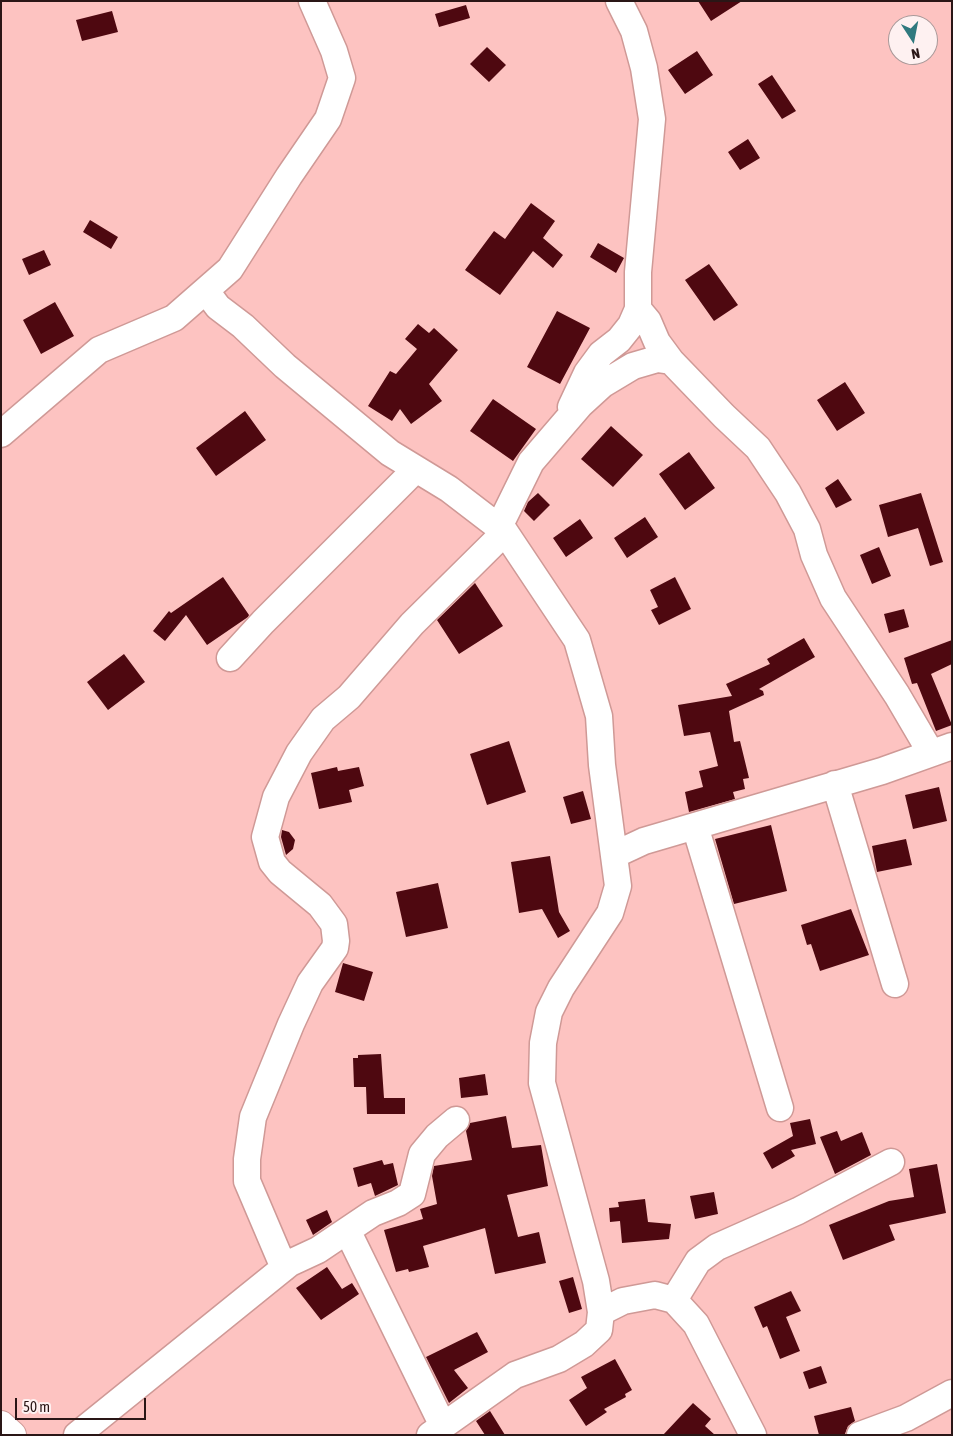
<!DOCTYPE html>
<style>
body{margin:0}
#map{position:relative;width:953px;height:1436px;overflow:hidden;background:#fdc3c1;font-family:"Asap Condensed",sans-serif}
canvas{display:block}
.frame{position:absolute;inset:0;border:2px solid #2a1616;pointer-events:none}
.north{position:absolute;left:888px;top:15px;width:50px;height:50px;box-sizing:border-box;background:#fef1f1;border:1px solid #a99999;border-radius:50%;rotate:169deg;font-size:14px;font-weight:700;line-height:20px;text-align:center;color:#2a1616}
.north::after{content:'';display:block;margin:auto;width:18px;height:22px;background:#30797e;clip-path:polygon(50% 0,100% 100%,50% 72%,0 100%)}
.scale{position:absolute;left:15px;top:1398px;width:131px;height:22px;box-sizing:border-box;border:2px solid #2a1616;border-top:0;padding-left:6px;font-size:15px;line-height:18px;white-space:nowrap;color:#2a1616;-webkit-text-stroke:4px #fef1f1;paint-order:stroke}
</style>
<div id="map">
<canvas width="953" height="1436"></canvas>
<div class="frame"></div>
<div class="north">N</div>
<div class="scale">50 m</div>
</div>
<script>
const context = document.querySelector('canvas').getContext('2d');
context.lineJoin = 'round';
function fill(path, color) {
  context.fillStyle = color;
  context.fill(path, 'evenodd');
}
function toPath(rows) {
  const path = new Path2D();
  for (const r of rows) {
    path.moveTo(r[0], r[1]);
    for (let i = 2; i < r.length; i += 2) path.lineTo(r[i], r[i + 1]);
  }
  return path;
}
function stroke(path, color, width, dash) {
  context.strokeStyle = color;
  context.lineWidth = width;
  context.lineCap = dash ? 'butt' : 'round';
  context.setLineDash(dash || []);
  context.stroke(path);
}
fill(toPath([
 [698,1,742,1,711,21],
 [466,5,470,18,439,27,435,14],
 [112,11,118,32,82,41,76,20],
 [487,47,506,65,489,82,470,64],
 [697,51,713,75,685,94,668,70],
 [772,75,796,111,782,119,758,84],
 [748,139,760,158,740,170,728,152],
 [531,203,555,221,543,238,563,255,553,268,533,251,500,295,465,270,494,231,505,239],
 [90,220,118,237,111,249,83,232],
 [598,243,624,258,616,273,590,257],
 [44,250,51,265,29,275,22,259],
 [709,264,738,305,714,321,685,280],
 [55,302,74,336,41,354,23,320],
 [557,311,590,328,560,384,527,367],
 [418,324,429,333,434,328,458,350,429,384,442,401,411,424,400,409,392,421,368,406,390,371,396,374,417,349,405,339],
 [845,382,865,413,837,431,817,400],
 [493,399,536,429,513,461,470,431],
 [245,411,266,440,216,476,196,448],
 [611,426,643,455,613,487,581,459],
 [689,452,715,488,685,510,659,474],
 [838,479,852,500,836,508,825,488],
 [538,493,550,505,534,521,524,511,528,502],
 [921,493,943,562,930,566,918,528,888,537,879,505],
 [645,517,658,537,627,558,614,538],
 [580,519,593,538,566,557,553,538],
 [879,547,891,576,872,584,860,555],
 [223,577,249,615,248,617,207,645,186,615,165,641,153,631,169,611,171,613],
 [675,577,691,609,659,625,651,610,658,607,650,590],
 [475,583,503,626,459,654,437,620],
 [904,609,909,627,889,633,884,614],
 [804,638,815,657,759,689,763,691,764,695,729,711,734,742,740,741,749,778,743,779,745,789,733,792,735,799,689,812,685,792,703,787,699,771,718,766,710,732,684,736,678,705,732,696,726,684,770,664,767,659],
 [952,640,952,664,931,674,952,725,936,731,917,683,912,684,904,658],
 [124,654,145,682,108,710,87,682],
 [509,741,526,792,487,805,470,754],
 [337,767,338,771,359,767,364,786,349,790,352,802,319,809,311,773],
 [939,787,947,821,913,829,905,795],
 [583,791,591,819,571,824,563,797],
 [771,825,787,891,734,904,715,839],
 [282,830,289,832,295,840,293,849,286,855,281,837],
 [906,839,912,865,877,872,872,846],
 [550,856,559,912,570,931,558,938,542,909,519,913,511,862],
 [438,883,448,928,406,937,396,892],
 [851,909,869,955,820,971,811,944,807,945,801,925],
 [343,963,373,972,364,1001,335,992],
 [381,1054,384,1098,405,1098,405,1114,367,1114,366,1087,354,1087,353,1058,358,1058,358,1055],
 [485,1074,488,1095,461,1098,459,1078],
 [506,1116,512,1148,541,1145,548,1186,507,1195,518,1237,539,1232,546,1263,495,1274,485,1228,423,1246,429,1267,409,1272,408,1269,396,1272,384,1230,423,1219,420,1209,437,1204,432,1176,434,1166,472,1160,466,1131,470,1123],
 [810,1119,816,1144,791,1150,795,1156,772,1169,763,1153,793,1136,790,1123],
 [837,1131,841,1141,862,1132,871,1155,835,1174,820,1137],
 [382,1160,384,1165,393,1163,398,1185,375,1196,371,1183,358,1187,353,1168],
 [937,1164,946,1213,889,1225,895,1240,843,1260,829,1225,889,1201,914,1197,909,1169],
 [714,1192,718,1214,695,1219,690,1196],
 [645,1199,648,1222,671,1224,669,1239,622,1243,620,1221,610,1222,609,1208,619,1207,618,1202],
 [327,1210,332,1222,313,1235,306,1220],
 [327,1267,342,1289,352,1283,359,1294,321,1320,296,1288],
 [573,1277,582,1309,569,1313,559,1281],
 [791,1291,801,1311,786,1317,800,1351,780,1359,767,1326,763,1328,754,1307],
 [477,1332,488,1352,454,1370,468,1388,449,1403,426,1357],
 [615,1359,632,1390,625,1394,626,1397,604,1409,607,1412,586,1426,569,1400,587,1388,581,1377],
 [821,1366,827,1383,809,1389,803,1372],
 [693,1403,711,1419,705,1426,715,1435,663,1435],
 [851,1407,855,1421,848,1426,845,1434,819,1435,814,1416],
 [490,1411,505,1435,485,1435,476,1421]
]), '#4e0810');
const minor = toPath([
 [206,291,218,307,243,326,285,366,390,453,449,489,505,532,577,640,599,716,602,765,618,886,610,913,561,988,549,1012,543,1043,542,1083,596,1281,601,1312,599,1330,584,1344,559,1359,515,1375,430,1435],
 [638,309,648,321,657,342,671,361],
 [571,407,587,373,601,354,619,340,631,325,638,309,638,272,652,119,644,68,634,31,619,1],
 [1,434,99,350,174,318,230,269,289,176,328,119,342,78,334,51,312,1],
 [499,527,531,462,580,405,603,384,633,366,657,359,671,361,724,416,758,448,788,493,807,529,814,555,833,598,897,695,931,753],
 [230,658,263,622,416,469],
 [835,784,895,984],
 [695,826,780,1108],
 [614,855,644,841,882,771,952,746],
 [348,1232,443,1426],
 [284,1268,247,1181,247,1159,253,1117,291,1024,310,983,335,948,336,941,334,924,320,905,280,872,272,862,265,837,276,797,299,753,323,719,349,697,412,624,505,532],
 [674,1300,698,1261,717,1247,798,1211,891,1162],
 [601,1312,623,1301,655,1295,674,1300,696,1324,753,1435],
 [77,1435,290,1263,318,1250,373,1213,398,1203,412,1194,422,1154,437,1136,456,1120],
 [860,1435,906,1418,952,1393]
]);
const major = toPath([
 [1,1425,12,1435]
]);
stroke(minor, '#cf9996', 29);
stroke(major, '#cf9996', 30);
stroke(minor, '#fff', 26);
stroke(major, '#fff', 28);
</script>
